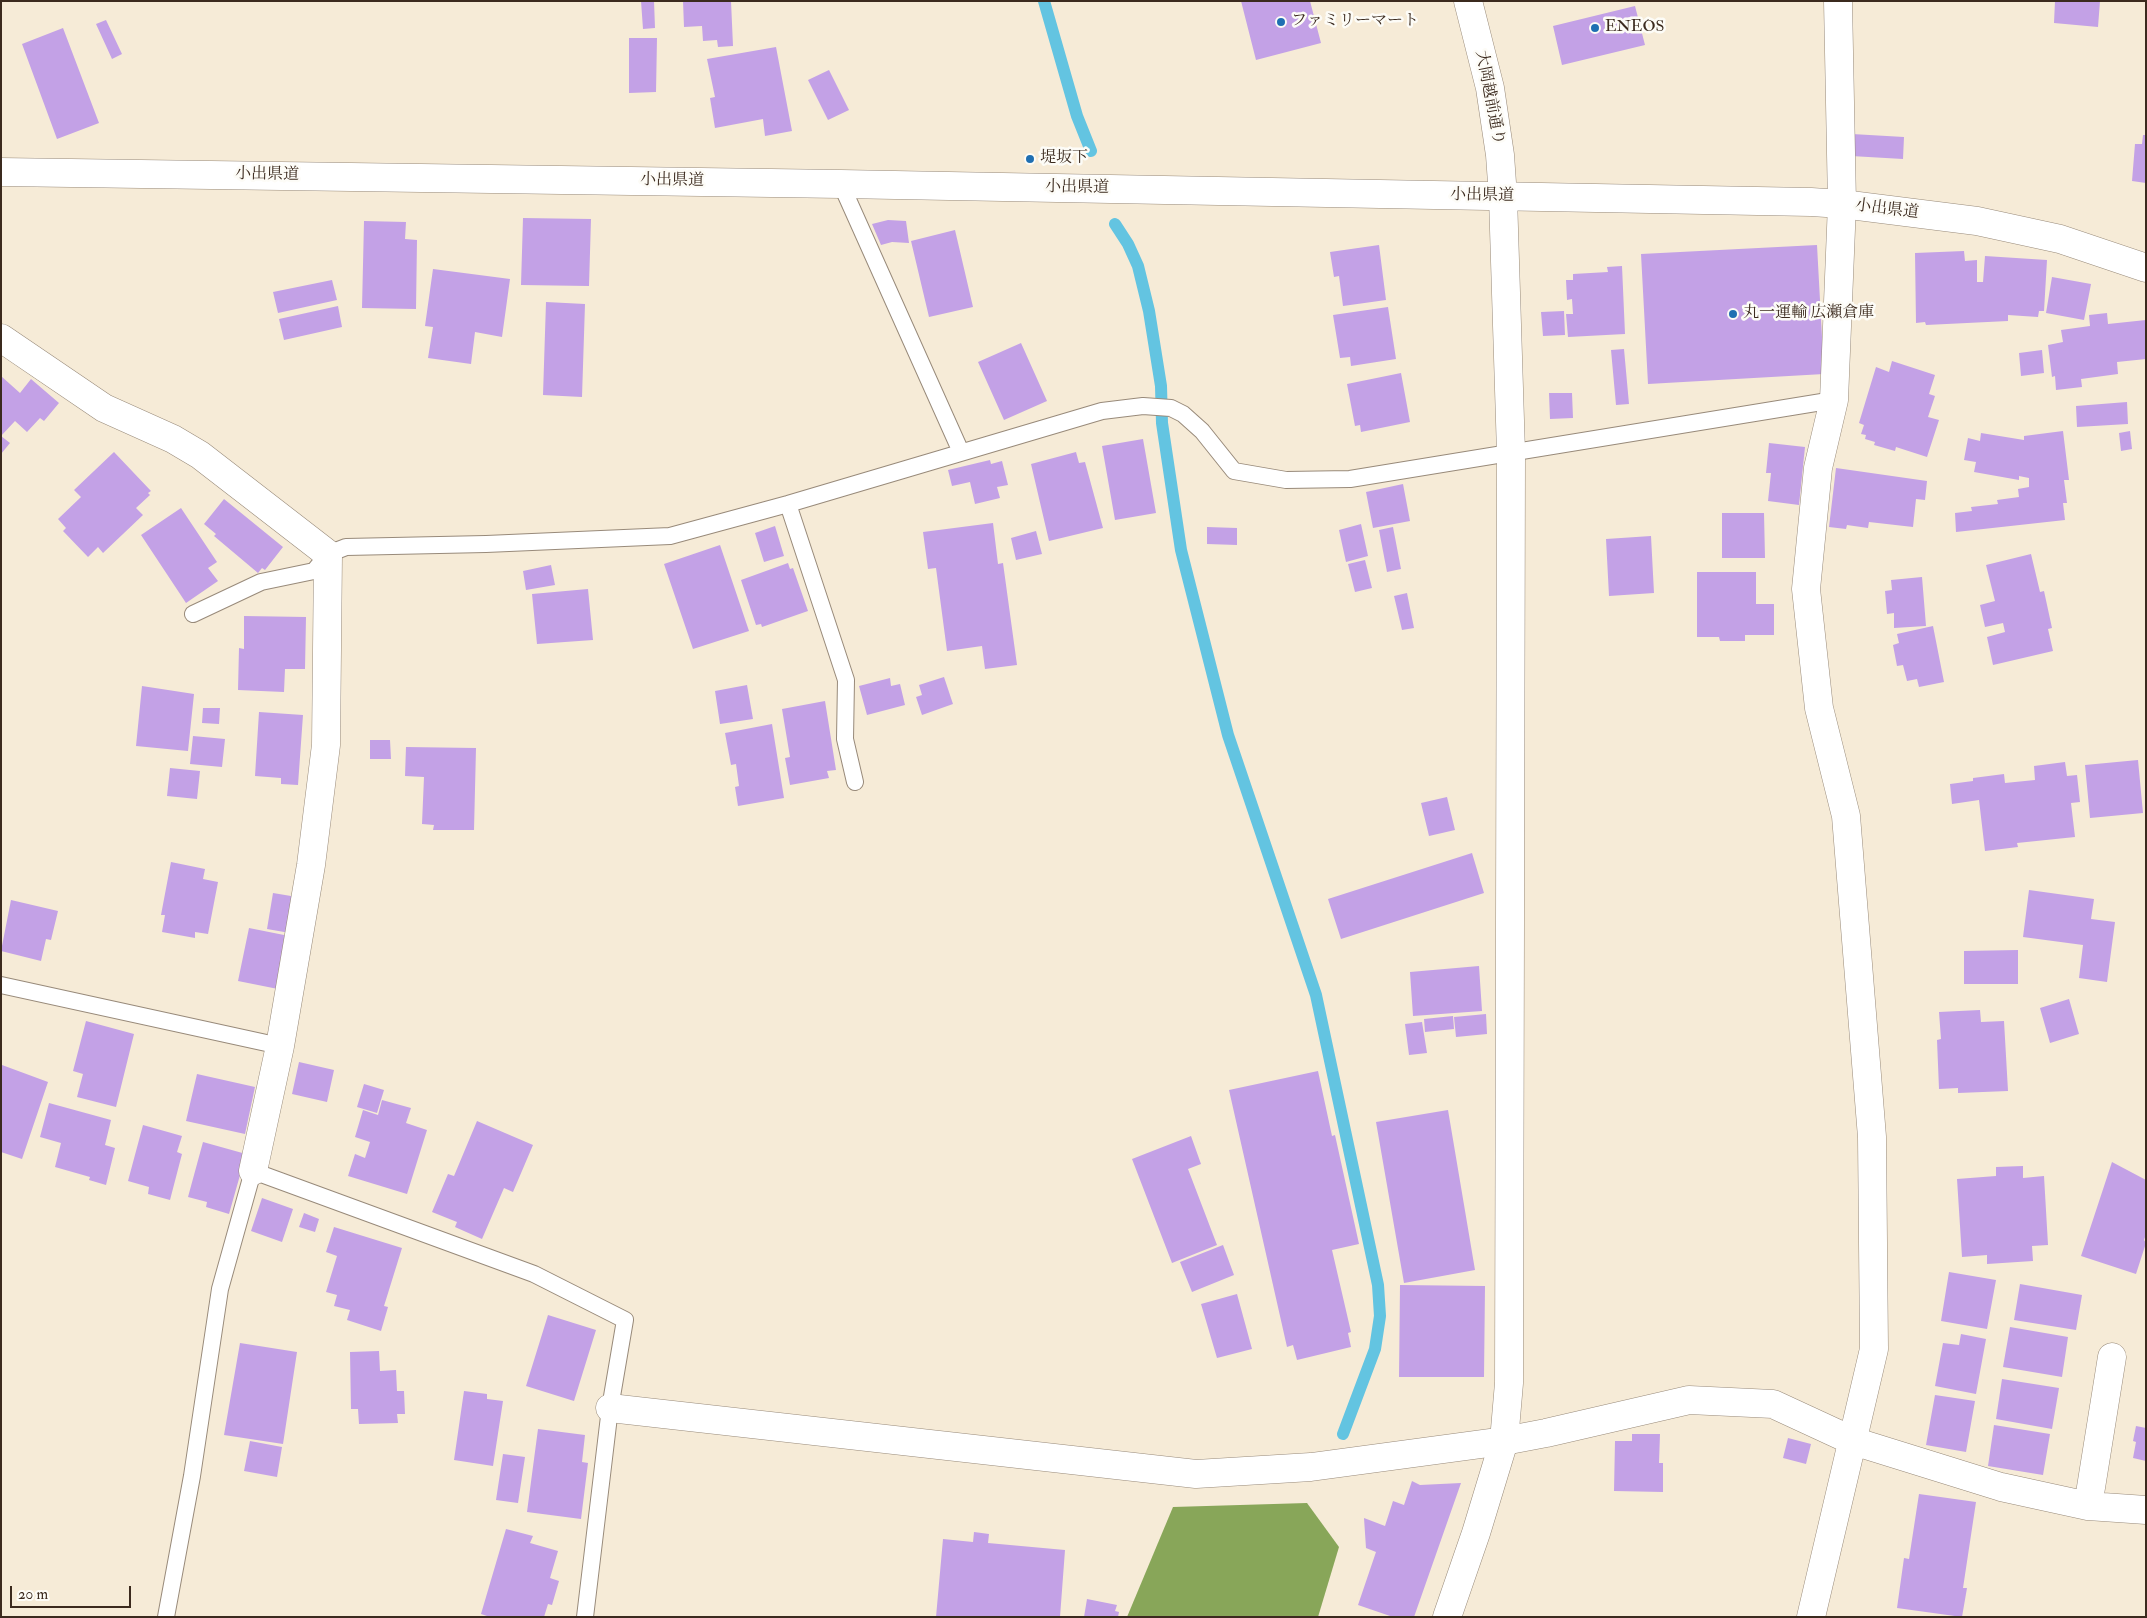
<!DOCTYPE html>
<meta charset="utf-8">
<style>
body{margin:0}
#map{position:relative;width:2147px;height:1618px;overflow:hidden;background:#f6ebd7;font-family:"IM FELL Double Pica",serif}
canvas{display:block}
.frame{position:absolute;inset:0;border:2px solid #3b2a1e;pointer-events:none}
.scale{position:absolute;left:10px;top:1586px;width:121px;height:22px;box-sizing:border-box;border:2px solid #3b2a1e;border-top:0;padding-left:6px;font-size:15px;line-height:18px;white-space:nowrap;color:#3b2a1e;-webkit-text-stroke:4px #fdfcf7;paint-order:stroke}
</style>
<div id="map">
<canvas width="2147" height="1618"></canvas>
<div class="frame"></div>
<div class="scale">20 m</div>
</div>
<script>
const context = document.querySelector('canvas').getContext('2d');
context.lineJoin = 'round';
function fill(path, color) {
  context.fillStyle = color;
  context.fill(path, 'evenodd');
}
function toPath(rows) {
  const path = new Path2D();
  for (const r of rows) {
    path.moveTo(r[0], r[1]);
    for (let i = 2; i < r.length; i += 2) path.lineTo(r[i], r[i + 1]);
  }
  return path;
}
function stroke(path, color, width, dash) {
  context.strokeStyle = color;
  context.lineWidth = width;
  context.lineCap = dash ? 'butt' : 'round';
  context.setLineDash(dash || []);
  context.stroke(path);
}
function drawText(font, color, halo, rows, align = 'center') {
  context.font = font + ' "IM FELL Double Pica","Noto Serif JP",serif';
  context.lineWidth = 5;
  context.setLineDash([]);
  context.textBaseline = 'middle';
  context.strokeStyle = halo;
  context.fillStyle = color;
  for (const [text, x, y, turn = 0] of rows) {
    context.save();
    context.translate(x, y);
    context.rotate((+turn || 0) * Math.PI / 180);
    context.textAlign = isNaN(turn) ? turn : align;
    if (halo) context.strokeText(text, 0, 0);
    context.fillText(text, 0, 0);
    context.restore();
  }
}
fill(toPath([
 [1307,1503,1339,1547,1318,1617,1127,1617,1173,1507]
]), '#88a659');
stroke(toPath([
 [1044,1,1077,116,1091,151],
 [1115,224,1128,244,1138,266,1149,311,1161,386,1162,423,1181,550,1228,735,1316,995,1378,1285,1380,1316,1375,1349,1343,1434]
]), '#63c4e1', 12);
fill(toPath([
 [641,1,654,1,655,28,643,29],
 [683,1,731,1,733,46,718,47,717,40,703,41,702,26,684,27],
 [1241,1,1310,1,1321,43,1256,60],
 [2055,1,2100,1,2098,27,2054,23],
 [1635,6,1645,45,1562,65,1553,26],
 [106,20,122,54,112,59,96,24],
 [63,28,99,123,57,139,22,44],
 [629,38,657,38,656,92,629,93],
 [776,47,792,131,765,136,763,119,715,128,710,98,715,97,707,59],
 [829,70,849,110,828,120,808,80],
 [1852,134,1904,137,1903,159,1851,156],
 [2143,135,2146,135,2146,183,2132,181,2135,144,2142,144],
 [523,218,591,219,589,286,521,285],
 [888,220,906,221,909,243,892,242,881,245,872,224],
 [364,221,406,222,405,239,417,240,416,309,362,308],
 [955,230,973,307,929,317,911,241],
 [1379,245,1386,300,1343,306,1339,276,1334,277,1330,252],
 [1817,245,1824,374,1648,384,1641,254],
 [1964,251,1965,261,1977,260,1977,282,1983,282,1985,256,2047,260,2044,311,2039,311,2038,317,2008,315,2008,321,1926,325,1925,322,1916,323,1915,253],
 [1622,266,1625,334,1568,337,1566,314,1573,314,1572,299,1567,300,1566,280,1573,280,1573,274,1608,272,1607,267],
 [433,269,510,279,502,337,475,332,471,364,428,358,433,327,425,326],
 [2052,277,2091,284,2084,320,2046,313],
 [332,280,337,300,278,313,273,292],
 [546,302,585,304,582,397,543,395],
 [338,306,342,327,284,340,279,319],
 [1388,307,1396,359,1351,366,1350,357,1340,358,1333,315],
 [1564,311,1565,335,1543,336,1541,312],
 [2107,313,2108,324,2146,320,2146,359,2117,362,2118,374,2081,379,2082,387,2056,390,2055,376,2052,377,2048,345,2063,342,2061,330,2090,326,2089,315],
 [1021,343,1047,401,1004,420,978,362],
 [1624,349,1629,404,1616,405,1611,350],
 [2042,350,2044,373,2021,376,2019,353],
 [1892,361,1935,375,1929,394,1935,396,1928,417,1939,420,1927,457,1896,447,1895,451,1874,445,1875,442,1865,439,1866,435,1861,434,1864,425,1859,423,1876,367,1889,372],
 [1401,373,1410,422,1361,432,1360,425,1355,426,1347,384],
 [1,376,20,393,31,379,59,403,44,421,40,418,27,432,15,421,1,436,10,443,1,454],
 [1549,393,1572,393,1573,418,1550,419],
 [2127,402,2128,424,2077,427,2076,406],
 [2063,431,2069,480,2064,480,2067,503,2063,503,2065,520,1956,532,1955,513,1972,511,1971,507,1998,504,1997,500,2019,497,2018,489,2029,487,2029,478,2019,476,2019,480,1974,472,1976,462,1964,460,1968,438,1980,441,1981,433,2024,440,2024,436],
 [2130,431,2132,449,2121,451,2119,433],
 [1143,439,1156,513,1115,520,1102,446],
 [1769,443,1805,447,1799,505,1768,501,1771,473,1766,473],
 [114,452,151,491,148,493,150,495,136,508,143,515,103,553,98,547,88,557,63,531,66,528,58,519,81,497,74,490],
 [1076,452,1079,463,1085,462,1103,528,1049,541,1031,464],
 [990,460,991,464,1002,461,1008,485,997,487,1000,498,975,504,970,482,952,486,948,470],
 [1836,468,1927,481,1925,500,1916,499,1913,527,1869,522,1868,528,1847,525,1846,529,1829,527],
 [1403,484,1410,521,1373,528,1366,492],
 [224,499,283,547,265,570,262,568,258,573,214,536,216,534,204,524],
 [181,508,217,562,208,568,218,581,186,603,141,535],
 [1722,513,1764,513,1765,558,1722,558],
 [993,523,998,564,1003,563,1017,665,985,669,982,646,947,651,936,568,928,569,923,532],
 [1361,524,1368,556,1346,562,1339,530],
 [775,526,784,556,764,562,755,533],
 [1207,527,1237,528,1237,545,1207,544],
 [1393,527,1401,569,1387,572,1379,530],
 [1036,531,1042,554,1016,560,1011,538],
 [1651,536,1654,593,1609,596,1606,539],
 [720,545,749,631,693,649,664,564],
 [2031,554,2040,592,2044,591,2052,628,2048,629,2053,651,1993,665,1987,637,2005,632,2003,623,1985,627,1980,605,1995,601,1986,565],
 [1365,560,1372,588,1355,592,1348,564],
 [788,563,790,569,793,568,808,611,762,627,761,624,756,625,741,580],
 [551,565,555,585,526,590,523,571],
 [1697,572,1756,572,1756,604,1774,604,1774,635,1745,635,1745,641,1720,641,1719,637,1697,637],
 [1922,577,1926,626,1894,628,1894,613,1887,614,1885,591,1892,590,1891,580],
 [588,589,593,640,537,644,532,594],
 [1407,593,1414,628,1402,630,1394,596],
 [244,616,306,617,305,669,285,669,284,692,238,690,239,648,244,649],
 [1933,626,1944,682,1919,687,1917,679,1907,681,1903,665,1897,666,1893,645,1899,643,1897,634],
 [944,677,953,704,922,715,916,697,922,695,919,685],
 [890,678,891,686,900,684,905,705,867,715,859,686],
 [747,685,753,719,720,724,715,691],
 [142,686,194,694,188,751,136,746],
 [825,701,836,770,827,771,829,778,790,785,785,758,790,757,782,709],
 [203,708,220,708,219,724,202,723],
 [259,712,303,715,298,785,281,784,281,778,255,776],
 [772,724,784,798,738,806,735,787,739,786,736,764,731,765,725,733],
 [193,736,225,739,222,767,190,764],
 [370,740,390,740,391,759,370,759],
 [406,747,476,748,474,830,433,830,434,825,422,824,424,777,405,776],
 [2138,760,2143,813,2090,818,2085,765],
 [2065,762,2067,776,2077,775,2080,802,2071,803,2075,837,2017,843,2018,847,1985,851,1979,800,1952,804,1950,784,1973,781,1973,778,2004,774,2005,783,2035,780,2034,766],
 [170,768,200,771,197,799,167,796],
 [1447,797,1455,830,1429,836,1421,803],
 [1472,853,1484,893,1341,939,1328,899],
 [171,862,205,869,203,879,218,882,208,934,195,932,195,938,162,932,165,915,161,915],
 [2029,890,2094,899,2091,919,2115,922,2107,982,2079,978,2083,945,2023,937],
 [273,893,297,897,290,933,267,929],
 [11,900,58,911,51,940,46,939,41,961,1,951],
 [249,928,289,936,278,989,238,981],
 [2018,950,2018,984,1964,984,1964,951],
 [1479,966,1482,1011,1413,1016,1410,972],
 [2069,999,2079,1034,2050,1043,2040,1008],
 [1980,1010,1981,1022,2004,1021,2008,1091,1958,1093,1958,1088,1939,1089,1937,1040,1941,1039,1939,1012],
 [1486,1014,1487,1034,1456,1037,1454,1017],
 [1453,1016,1454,1029,1425,1032,1424,1019],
 [86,1021,134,1034,116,1107,77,1097,83,1074,73,1071],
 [1422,1022,1427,1053,1409,1055,1405,1024],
 [299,1062,334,1070,327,1102,292,1094],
 [2,1065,48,1082,22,1159,1,1152],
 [1318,1071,1332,1136,1335,1135,1359,1244,1332,1250,1351,1332,1348,1333,1351,1347,1297,1360,1293,1345,1287,1347,1229,1090],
 [197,1074,255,1087,245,1134,186,1121],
 [364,1084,384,1090,377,1113,357,1107],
 [382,1100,411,1108,406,1123,427,1130,407,1194,348,1176,355,1154,365,1158,370,1142,355,1137,363,1110,378,1115],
 [49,1103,111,1120,105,1145,115,1148,106,1185,89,1180,90,1177,55,1167,61,1143,40,1137],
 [1448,1110,1475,1270,1404,1283,1376,1122],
 [477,1121,533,1145,513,1192,504,1188,482,1239,455,1227,457,1222,432,1212,448,1174,454,1176],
 [143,1125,182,1136,177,1152,182,1154,170,1200,148,1194,149,1187,128,1181],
 [1191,1136,1201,1164,1188,1169,1217,1245,1172,1263,1132,1159],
 [203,1142,246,1154,229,1214,206,1207,207,1202,188,1197],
 [2112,1162,2146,1180,2146,1234,2144,1240,2146,1243,2136,1274,2081,1256],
 [2023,1166,2023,1178,2044,1176,2048,1245,2032,1246,2033,1261,1987,1264,1987,1255,1962,1257,1957,1179,1996,1176,1996,1167],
 [262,1198,293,1209,282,1242,251,1231],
 [304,1213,319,1219,315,1232,299,1227],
 [334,1227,402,1248,384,1306,388,1307,381,1331,347,1320,350,1310,334,1306,337,1295,326,1292,337,1256,326,1252],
 [1223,1245,1234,1275,1192,1292,1180,1262],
 [1949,1272,1996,1280,1987,1329,1941,1321],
 [2020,1284,2082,1295,2076,1330,2014,1320],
 [1400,1285,1485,1286,1484,1377,1399,1377],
 [1237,1294,1252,1349,1217,1358,1201,1304],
 [548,1315,596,1330,574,1401,526,1386],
 [2010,1327,2068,1337,2062,1377,2003,1367],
 [1961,1334,1986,1339,1976,1394,1935,1386,1943,1343,1959,1345],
 [240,1343,297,1352,283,1444,224,1435],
 [379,1351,380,1371,396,1370,397,1391,404,1391,405,1414,397,1414,398,1423,359,1424,358,1409,351,1409,350,1352],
 [2002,1379,2059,1388,2052,1429,1996,1419],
 [464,1391,487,1394,487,1399,503,1401,493,1466,454,1460],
 [1935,1395,1975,1401,1966,1452,1926,1445],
 [1994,1425,2050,1434,2043,1475,1988,1466],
 [2136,1426,2146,1428,2146,1461,2133,1458,2136,1442,2133,1441],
 [538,1429,585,1435,582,1462,588,1463,581,1519,527,1512],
 [1632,1434,1660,1434,1659,1463,1663,1463,1663,1492,1614,1491,1615,1441,1632,1441],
 [1788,1438,1811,1444,1806,1464,1783,1458],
 [250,1441,282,1447,277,1477,244,1471],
 [503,1454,525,1457,518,1503,496,1500],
 [1412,1481,1420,1485,1461,1483,1414,1617,1393,1617,1358,1605,1376,1552,1366,1548,1364,1518,1385,1526,1393,1501,1404,1505],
 [1919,1494,1976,1502,1963,1588,1967,1588,1962,1617,1897,1608,1904,1558,1909,1559],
 [506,1529,533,1536,530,1543,558,1551,550,1578,559,1581,552,1605,548,1604,544,1617,490,1617,481,1614],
 [974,1532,989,1534,988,1543,1065,1550,1060,1617,936,1617,943,1539,973,1542],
 [1087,1599,1117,1605,1115,1611,1119,1612,1118,1617,1084,1617]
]), '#c3a1e6');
const service = toPath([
 [841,184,961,452],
 [788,504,846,680,845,739,855,782],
 [193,614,261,582,314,571,328,554,346,547,486,544,670,536,788,504,1102,411,1143,406,1171,408,1183,414,1202,431,1234,471,1286,480,1350,479,1834,400],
 [1,985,280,1046],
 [166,1617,192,1476,220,1289,253,1171,534,1274,625,1320,610,1408,585,1617]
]);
const minor = toPath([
 [1,338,104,408,173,439,200,455,328,554,326,745,311,865,280,1046,253,1171],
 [610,1408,1196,1474,1311,1467,1504,1441,1546,1433,1689,1400,1773,1404,1853,1441,2001,1487,2088,1506,2146,1510],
 [2088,1506,2112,1357],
 [1811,1617,1874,1349,1872,1137,1846,816,1819,708,1806,589,1818,468,1834,400,1842,204,1838,1]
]);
const tertiary = toPath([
 [1447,1617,1476,1533,1504,1441,1509,1383,1511,453,1503,197,1500,155,1490,88,1468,1]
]);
const secondary = toPath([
 [1,172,841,184,1811,202,1842,204,1977,221,2060,239,2146,268]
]);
stroke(service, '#988a7a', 18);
stroke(minor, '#988a7a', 29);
stroke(tertiary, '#988a7a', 29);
stroke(secondary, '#988a7a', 29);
stroke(service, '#fff', 16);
stroke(minor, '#fff', 28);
stroke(tertiary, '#fff', 28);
stroke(secondary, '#fff', 28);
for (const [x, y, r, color] of [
 [1281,22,5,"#1f6fb2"],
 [1595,28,5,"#1f6fb2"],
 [1030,159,5,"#1f6fb2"],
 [1733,314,5,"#1f6fb2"]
]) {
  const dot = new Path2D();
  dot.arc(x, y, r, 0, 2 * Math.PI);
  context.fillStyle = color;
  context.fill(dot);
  stroke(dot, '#fdfcf7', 2);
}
drawText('16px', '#3b2a1e', '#fdfcf7', [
 ["ファミリーマート",1291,22],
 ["ENEOS",1605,28],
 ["堤坂下",1040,159],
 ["丸一運輸 広瀬倉庫",1743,314]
], 'left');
drawText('16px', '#3b2a1e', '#fdfcf7', [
 ["大岡越前通り",1489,98,79],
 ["小出県道",267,175,1],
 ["小出県道",672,181,1],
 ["小出県道",1077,188,1],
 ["小出県道",1482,196,1],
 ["小出県道",1887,210,7]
]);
</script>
